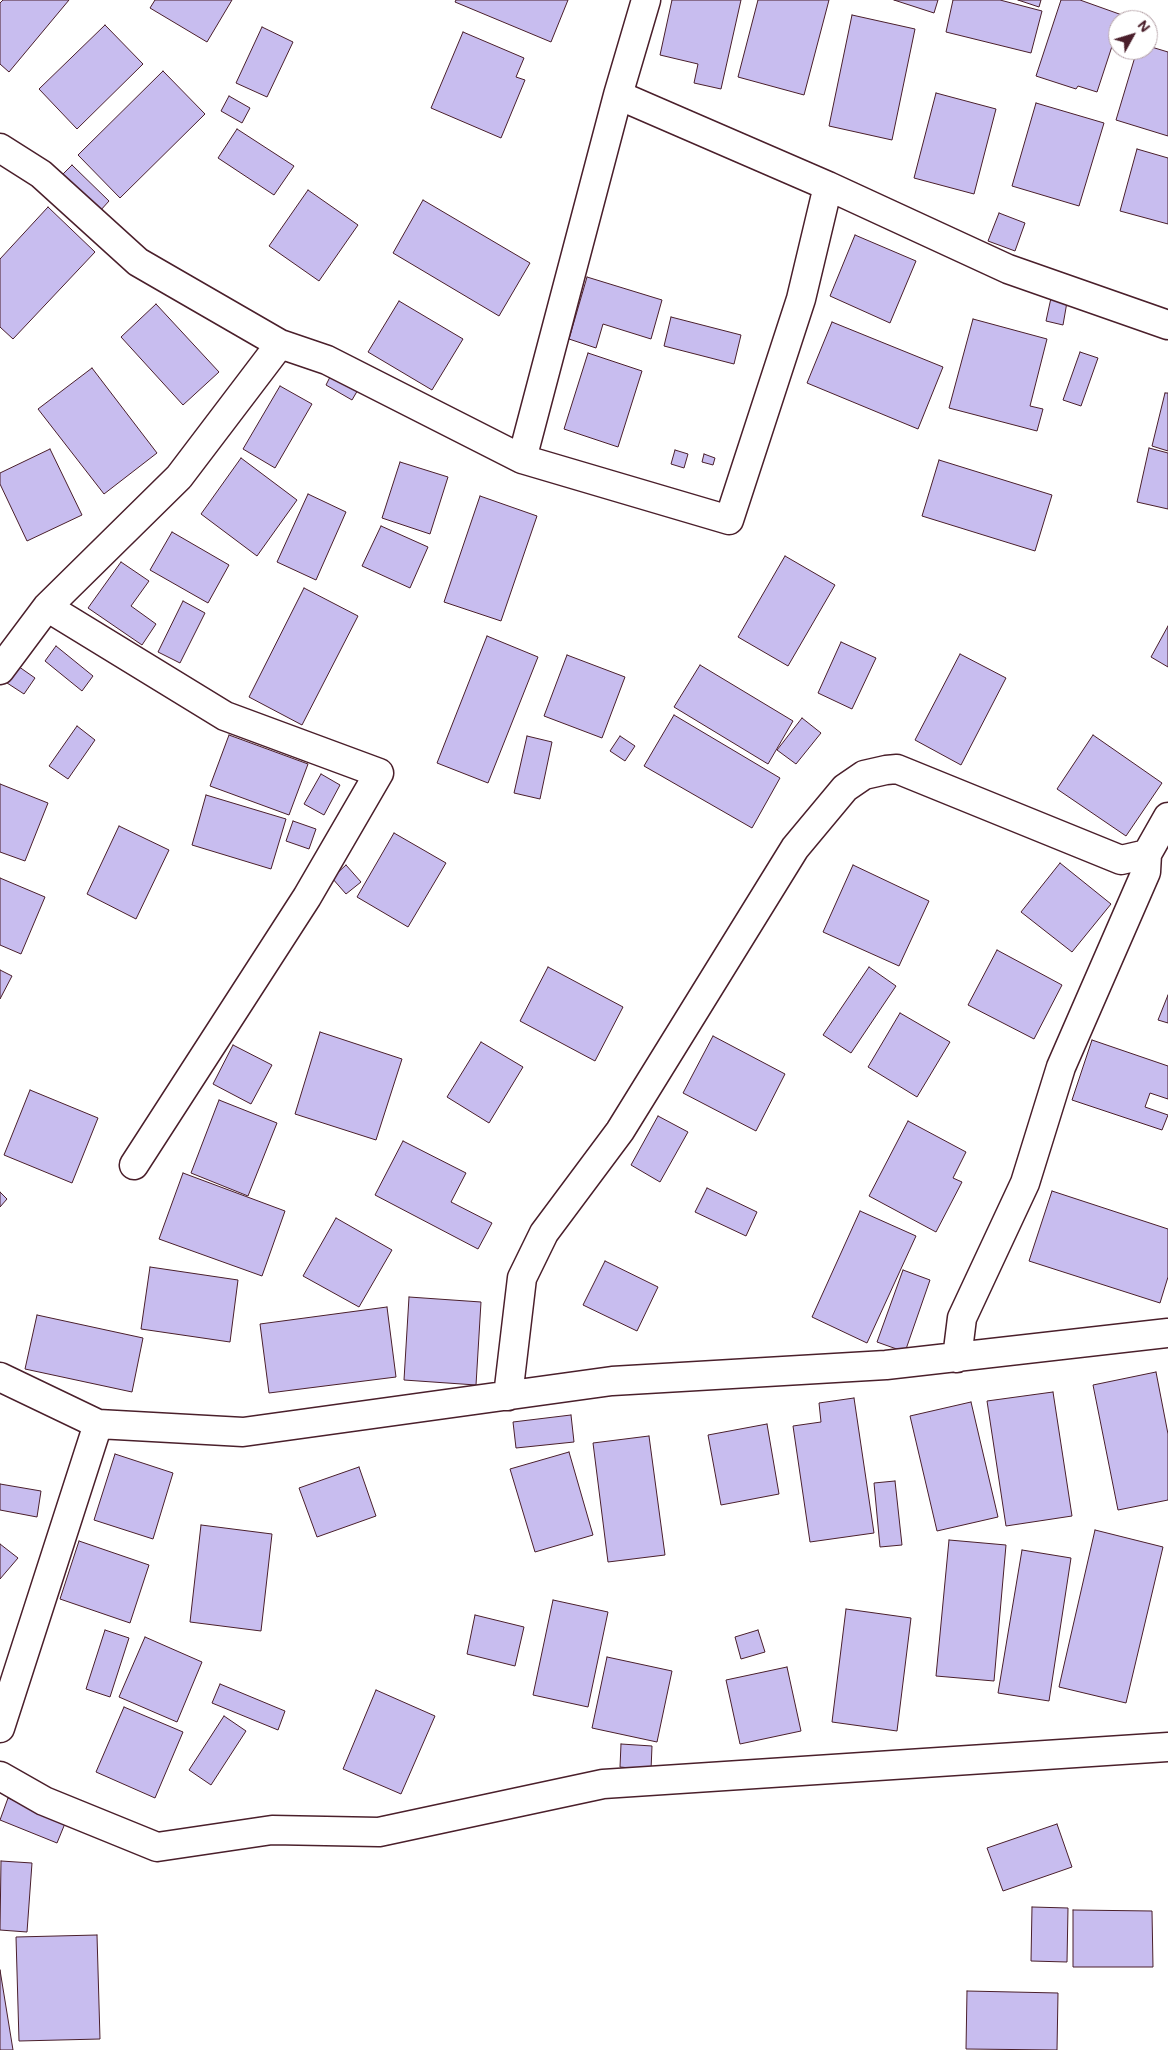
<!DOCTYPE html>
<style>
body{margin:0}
#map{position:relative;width:1168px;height:2050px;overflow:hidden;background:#fff;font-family:Mali,sans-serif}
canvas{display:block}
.north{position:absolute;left:1108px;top:10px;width:50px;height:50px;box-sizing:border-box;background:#fff;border:1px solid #b7a5aa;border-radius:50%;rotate:51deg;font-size:14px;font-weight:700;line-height:20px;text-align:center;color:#4a1f2b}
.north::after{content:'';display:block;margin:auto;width:18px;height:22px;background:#4a1f2b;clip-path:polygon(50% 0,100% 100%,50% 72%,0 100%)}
</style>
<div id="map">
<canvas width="1168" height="2050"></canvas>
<div class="north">N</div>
</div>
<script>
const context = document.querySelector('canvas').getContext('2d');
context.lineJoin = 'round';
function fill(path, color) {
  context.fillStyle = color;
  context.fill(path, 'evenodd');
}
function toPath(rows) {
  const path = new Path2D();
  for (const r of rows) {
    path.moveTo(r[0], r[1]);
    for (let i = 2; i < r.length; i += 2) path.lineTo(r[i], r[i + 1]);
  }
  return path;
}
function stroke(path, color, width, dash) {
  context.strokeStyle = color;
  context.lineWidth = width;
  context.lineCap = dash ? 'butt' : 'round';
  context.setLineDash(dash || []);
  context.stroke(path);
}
const building = toPath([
 [3,0,69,0,9,72,0,64,0,3,3,0],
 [155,0,232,0,207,42,150,8,155,0],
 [456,0,568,0,551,42,455,2,456,0],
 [672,0,741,0,721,89,694,83,698,64,660,55,672,0],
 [758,0,829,0,804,95,738,77,758,0],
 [894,0,938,0,934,13,894,0],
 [953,0,1000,0,1042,11,1031,53,946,32,953,0],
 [1018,0,1041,0,1039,7,1018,0],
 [1061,0,1080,0,1122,15,1121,20,1118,20,1118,28,1097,92,1078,86,1076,89,1036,76,1061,0],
 [852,15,915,29,892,140,829,126,852,15],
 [105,25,143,64,77,129,39,89,105,25],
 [262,27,293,42,267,97,236,83,262,27],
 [463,32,524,58,516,77,525,80,501,138,431,108,463,32],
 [1148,46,1168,52,1168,136,1116,120,1137,50,1148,50,1148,46],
 [163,71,205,114,120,198,78,155,163,71],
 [936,93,996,109,974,194,914,178,936,93],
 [229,96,250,108,242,123,221,111,229,96],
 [1036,103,1104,123,1079,206,1012,186,1036,103],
 [237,129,294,166,274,195,218,158,237,129],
 [1137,149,1168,158,1168,224,1120,211,1137,149],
 [72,165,109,201,100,211,62,175,72,165],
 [308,190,358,225,319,281,269,246,308,190],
 [423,200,530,263,499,316,393,253,423,200],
 [48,207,95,252,13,339,0,327,0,259,48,207],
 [999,213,1025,223,1015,251,988,241,999,213],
 [855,235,916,261,890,323,830,296,855,235],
 [587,277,662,300,651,339,603,324,596,348,569,339,587,277],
 [1051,298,1067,302,1063,325,1046,321,1051,298],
 [399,301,463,339,432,390,368,352,399,301],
 [156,304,219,372,183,405,121,337,156,304],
 [671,317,741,335,734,364,664,346,671,317],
 [973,319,1047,339,1030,406,1043,409,1037,431,949,408,973,319],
 [832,322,943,367,918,429,807,383,832,322],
 [1080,352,1098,358,1081,406,1063,400,1080,352],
 [588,353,642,371,618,447,564,429,588,353],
 [92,368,157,453,104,494,38,409,92,368],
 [332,373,359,388,352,400,326,385,332,373],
 [280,386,312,404,275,468,243,449,280,386],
 [1165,393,1168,393,1168,451,1152,446,1165,393],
 [1149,448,1168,453,1168,509,1137,502,1149,448],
 [50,449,82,515,27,541,0,484,0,473,50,449],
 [675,450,688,454,684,468,671,464,675,450],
 [704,454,715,458,713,465,702,462,704,454],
 [241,458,297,500,257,556,201,514,241,458],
 [939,460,1052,495,1035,551,922,516,939,460],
 [400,462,448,477,430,534,382,518,400,462],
 [308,494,346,512,316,580,277,562,308,494],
 [480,496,537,516,501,621,444,602,480,496],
 [381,526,428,547,410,588,362,566,381,526],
 [172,532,229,565,208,603,150,570,172,532],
 [785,556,835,585,788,666,738,637,785,556],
 [121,562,149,581,131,606,156,624,142,645,88,608,121,562],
 [304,588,358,616,302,725,249,697,304,588],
 [183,601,205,613,180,663,158,652,183,601],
 [1168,626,1168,667,1151,657,1168,626],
 [487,636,538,657,488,783,437,763,487,636],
 [841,642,876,658,852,709,818,693,841,642],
 [56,646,93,676,82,691,45,661,56,646],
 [960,654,1006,678,961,765,915,740,960,654],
 [567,655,625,677,602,738,544,716,567,655],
 [15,664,35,678,24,694,4,681,15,664],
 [700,665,793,721,768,764,674,707,700,665],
 [674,715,780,778,752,828,644,766,674,715],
 [802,718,821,733,796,764,777,750,802,718],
 [77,726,95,740,68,779,49,766,77,726],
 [229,735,308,764,289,815,210,786,229,735],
 [1093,735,1162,783,1126,836,1057,789,1093,735],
 [527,736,552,742,540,799,514,793,527,736],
 [620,736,635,746,625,761,610,751,620,736],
 [321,774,340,785,324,815,304,804,321,774],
 [0,784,48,803,25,861,0,852,0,784],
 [206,795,286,819,271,869,192,845,206,795],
 [293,821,316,829,309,849,286,841,293,821],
 [119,826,169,850,136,919,87,894,119,826],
 [394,833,446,863,408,927,357,897,394,833],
 [1060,863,1111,904,1072,952,1021,912,1060,863],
 [346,865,361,882,346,894,332,878,346,865],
 [853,865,929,901,899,966,823,932,853,865],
 [0,878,45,897,21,954,0,945,0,878],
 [997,950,1062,985,1034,1039,968,1005,997,950],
 [548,967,623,1007,595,1061,520,1021,548,967],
 [869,967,896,986,851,1053,823,1035,869,967],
 [0,970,12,976,0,999,0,970],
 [1168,995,1168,1023,1158,1020,1168,995],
 [900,1013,950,1042,917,1097,868,1067,900,1013],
 [320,1032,402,1059,376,1140,295,1114,320,1032],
 [713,1036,785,1074,756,1131,683,1093,713,1036],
 [1092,1040,1168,1066,1168,1099,1150,1093,1145,1107,1168,1115,1162,1130,1072,1100,1092,1040],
 [481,1042,523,1067,489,1123,447,1097,481,1042],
 [233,1045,272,1065,251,1104,213,1084,233,1045],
 [30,1090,98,1118,72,1183,4,1155,30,1090],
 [219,1100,277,1123,248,1196,191,1173,219,1100],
 [658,1116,688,1132,660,1182,631,1165,658,1116],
 [908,1121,966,1152,953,1178,962,1182,936,1232,869,1196,908,1121],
 [403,1141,466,1173,451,1202,492,1223,478,1249,375,1195,403,1141],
 [183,1173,285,1211,262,1276,159,1239,183,1173],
 [707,1188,757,1212,746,1236,695,1212,707,1188],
 [1052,1191,1168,1229,1168,1277,1160,1303,1029,1261,1052,1191],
 [0,1192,7,1199,0,1207,0,1192],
 [860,1211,916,1236,867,1343,812,1317,860,1211],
 [336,1218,392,1250,359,1307,303,1276,336,1218],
 [605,1261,658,1287,637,1331,583,1305,605,1261],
 [150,1267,238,1280,230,1342,141,1329,150,1267],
 [903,1270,930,1280,905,1352,877,1342,903,1270],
 [409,1297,481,1302,476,1385,404,1380,409,1297],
 [387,1307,396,1377,269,1393,260,1324,387,1307],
 [37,1315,143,1338,132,1392,25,1369,37,1315],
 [1156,1372,1168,1434,1168,1500,1118,1510,1093,1385,1156,1372],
 [1053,1392,1072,1516,1006,1526,987,1401,1053,1392],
 [854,1398,874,1533,810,1542,793,1426,821,1422,819,1403,854,1398],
 [971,1402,998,1517,937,1531,910,1416,971,1402],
 [571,1415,574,1442,516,1448,513,1422,571,1415],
 [767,1424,779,1494,721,1505,708,1435,767,1424],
 [649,1436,665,1555,608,1562,593,1443,649,1436],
 [569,1452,593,1535,535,1552,510,1469,569,1452],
 [115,1454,173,1473,153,1539,94,1520,115,1454],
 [359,1467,376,1516,317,1537,299,1488,359,1467],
 [895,1481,902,1545,880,1547,874,1483,895,1481],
 [0,1484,41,1491,37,1517,0,1510,0,1484],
 [201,1525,272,1534,261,1631,190,1622,201,1525],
 [1095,1530,1163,1547,1126,1703,1059,1687,1095,1530],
 [949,1540,1006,1545,994,1681,936,1676,949,1540],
 [79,1541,149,1565,130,1623,60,1599,79,1541],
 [0,1544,18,1558,0,1579,0,1544],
 [1022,1550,1071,1558,1049,1701,998,1693,1022,1550],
 [553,1600,608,1612,588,1707,533,1695,553,1600],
 [846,1609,911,1618,897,1731,832,1722,846,1609],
 [475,1615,524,1627,515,1666,467,1654,475,1615],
 [105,1630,129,1638,110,1697,86,1689,105,1630],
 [758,1630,765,1652,741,1659,735,1637,758,1630],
 [145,1637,202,1662,177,1722,119,1697,145,1637],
 [607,1657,672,1671,657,1742,592,1728,607,1657],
 [787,1667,801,1731,740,1744,726,1680,787,1667],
 [220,1684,285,1711,278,1730,212,1703,220,1684],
 [376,1690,435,1716,401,1794,343,1769,376,1690],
 [124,1707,183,1732,155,1798,96,1772,124,1707],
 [224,1716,246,1731,211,1785,189,1770,224,1716],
 [621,1744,652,1746,651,1770,620,1767,621,1744],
 [8,1798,66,1821,57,1843,0,1820,8,1798],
 [1057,1824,1072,1867,1003,1891,987,1848,1057,1824],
 [1,1861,32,1863,27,1932,0,1930,1,1861],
 [1032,1907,1068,1908,1067,1962,1031,1961,1032,1907],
 [1073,1910,1152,1911,1153,1967,1073,1967,1073,1910],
 [97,1935,100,2039,19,2041,16,1937,97,1935],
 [0,1970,13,2050,0,2050,0,1970],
 [967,1991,1058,1993,1057,2050,966,2049,967,1991]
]);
fill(building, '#c8bdef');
stroke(building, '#4a1f2b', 1);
const minor = toPath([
 [618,95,646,0],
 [0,148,41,174,138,262,280,344,327,360,522,459,729,520,801,299,828,186,618,95,522,459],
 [828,186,1008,269,1168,325],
 [47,607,225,716,379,773,307,897,134,1165],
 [0,670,47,607,179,477,280,344],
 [1147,854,1168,817],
 [0,1377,98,1424,243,1432,612,1381,886,1365,1168,1333],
 [508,1396,522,1278,544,1233,620,1131,795,848,845,788,864,775,886,770,897,769,1121,860,1147,854,1146,872,1061,1067,1025,1183,962,1318,957,1358],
 [0,1728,98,1424],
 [0,1776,44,1801,157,1847,272,1830,379,1832,603,1784,1168,1747]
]);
stroke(minor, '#4a1f2b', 31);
stroke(minor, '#fff', 28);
</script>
